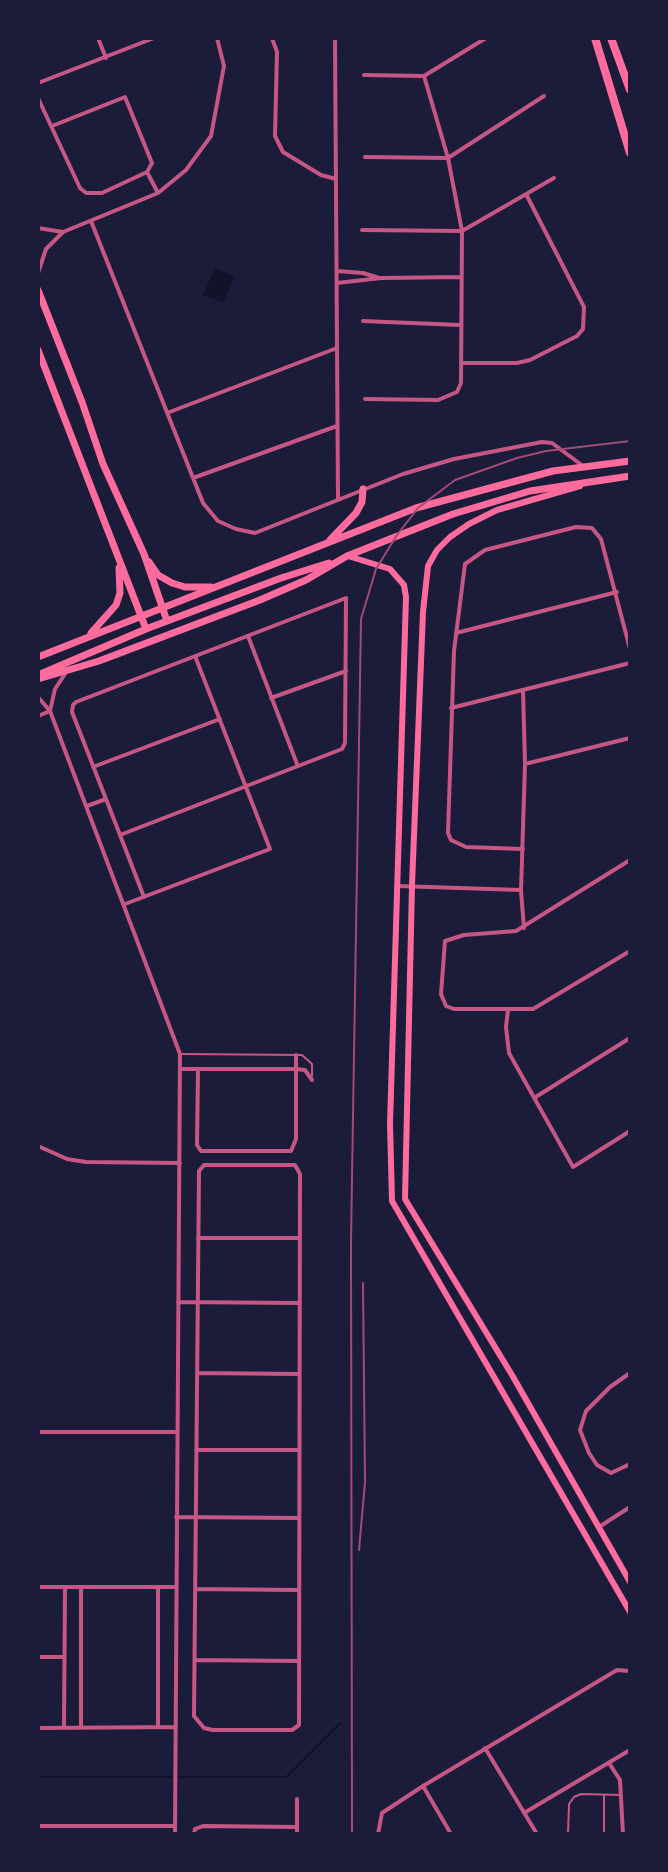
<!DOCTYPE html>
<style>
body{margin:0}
#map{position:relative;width:668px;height:1872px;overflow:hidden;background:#1b1b3a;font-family:"PT Sans",sans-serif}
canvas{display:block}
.frame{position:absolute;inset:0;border:40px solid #1b1b3a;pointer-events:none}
</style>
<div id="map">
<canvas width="668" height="1872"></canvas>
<div class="frame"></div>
</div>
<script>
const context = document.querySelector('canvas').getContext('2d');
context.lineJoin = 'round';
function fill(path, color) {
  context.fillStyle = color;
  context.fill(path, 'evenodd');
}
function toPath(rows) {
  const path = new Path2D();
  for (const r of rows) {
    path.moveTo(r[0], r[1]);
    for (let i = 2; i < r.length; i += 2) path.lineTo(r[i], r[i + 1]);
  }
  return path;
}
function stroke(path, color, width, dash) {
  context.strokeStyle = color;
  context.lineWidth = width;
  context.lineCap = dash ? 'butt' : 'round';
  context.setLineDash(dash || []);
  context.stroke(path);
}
fill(toPath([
 [215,268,235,276,223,303,203,295]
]), '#12122b');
stroke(toPath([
 [38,1777,286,1777,340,1723]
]), '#12122b', 2);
stroke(toPath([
 [181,1054,302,1055,312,1064,312,1076],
 [604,1796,604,1834],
 [568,1834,569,1804,574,1797,581,1794,621,1795]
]), '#c65784', 2);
stroke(toPath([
 [98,38,106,58],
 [272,38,277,52,275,136,283,152,321,175,336,179],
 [335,38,338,499],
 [364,75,424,76,486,38],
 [38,83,154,38],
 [38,98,80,188,86,193,102,193,147,172],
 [52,126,125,97,152,163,147,172],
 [365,157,448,158,544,96],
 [147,172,158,193],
 [91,221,203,503,218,521,236,529,255,533,403,474,454,459,542,442,552,443,583,466],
 [38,228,63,232],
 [362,230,462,231,554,178],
 [337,271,363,273,379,278],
 [38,273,46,249,63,232,158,193,186,170,211,136,224,66,217,38],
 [337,283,381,278,461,277],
 [363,321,460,325],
 [461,363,517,363,530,360,577,336,583,329,584,307,527,196],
 [365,399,438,400,457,392,461,383,462,231,448,158,424,76],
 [167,413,337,348],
 [193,478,337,426],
 [456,633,617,592],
 [248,636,297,764],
 [523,690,525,764,521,891,524,928],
 [38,697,50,711,180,1054,175,1834],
 [271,698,346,671],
 [451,708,630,663],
 [50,711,55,689,65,674],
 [38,716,50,711],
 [525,764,630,738],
 [93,767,220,719],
 [87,806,106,799],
 [120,835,342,749,345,743,346,598,76,702,73,705,72,712,106,799,120,835,144,897],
 [523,849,466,847,451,840,448,833,454,651,465,564,485,550,576,527,592,528,601,539,630,649],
 [630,860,516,931,464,935,445,941,441,994,446,1006,454,1009,533,1009,630,951],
 [398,886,520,890],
 [125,904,270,849,195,656],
 [508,1010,506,1027,509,1053,573,1167,630,1131],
 [181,1069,296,1069,305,1070,312,1080],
 [198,1069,197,1145,201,1151,291,1151,296,1139,296,1055],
 [534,1098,630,1038],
 [38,1146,67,1159,86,1162,180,1163],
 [204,1165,295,1165,300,1174,299,1725,292,1730,213,1730,204,1728,194,1716,199,1171,204,1165],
 [198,1238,300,1238],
 [178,1302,300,1303],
 [197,1373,299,1374],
 [630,1373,610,1387,586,1411,580,1430,589,1453,597,1465,611,1473,630,1464],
 [38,1432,176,1432],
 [196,1450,299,1450],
 [176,1517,299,1518],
 [599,1527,630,1507],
 [38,1587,176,1587],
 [195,1589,298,1590],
 [38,1657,64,1657],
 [195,1660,299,1661],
 [64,1727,65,1587],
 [81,1727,81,1587],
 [158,1727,158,1587],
 [38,1728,176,1727],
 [485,1748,537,1834],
 [609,1763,620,1780,623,1834],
 [423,1786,451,1834],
 [524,1813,630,1750],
 [38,1826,175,1826],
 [194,1834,195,1829,203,1826,297,1827],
 [297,1834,297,1799],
 [378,1834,382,1813,423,1786,617,1670,630,1671]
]), '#c65784', 4);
stroke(toPath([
 [580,486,497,510,469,524,450,537,437,550,428,566,423,612,412,885,405,1199,512,1375,630,1582],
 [348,556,390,569,404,585,406,597,390,1124,392,1201,630,1612]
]), '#ff6b9d', 6);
stroke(toPath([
 [38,290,82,402,103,464,144,554,167,621],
 [38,350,146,629],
 [330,540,356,513,362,502,363,489],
 [149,562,158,575,172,583,185,587,211,587],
 [91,633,116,605,120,593,119,568],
 [38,657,416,508,553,471,630,461],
 [38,675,146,629,281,578,329,563],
 [38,679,99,661,260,600,306,580,347,556,453,514,530,491,630,476]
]), '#ff6b9d', 7);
stroke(toPath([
 [595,38,630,153],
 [611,38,630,90]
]), '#ff6b9d', 8);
stroke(toPath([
 [359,1550,365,1482,363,1283],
 [352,1834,351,1241,361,619,376,569,397,535,418,508,455,480,517,458,546,451,630,441]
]), '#a44b75', 2);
</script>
